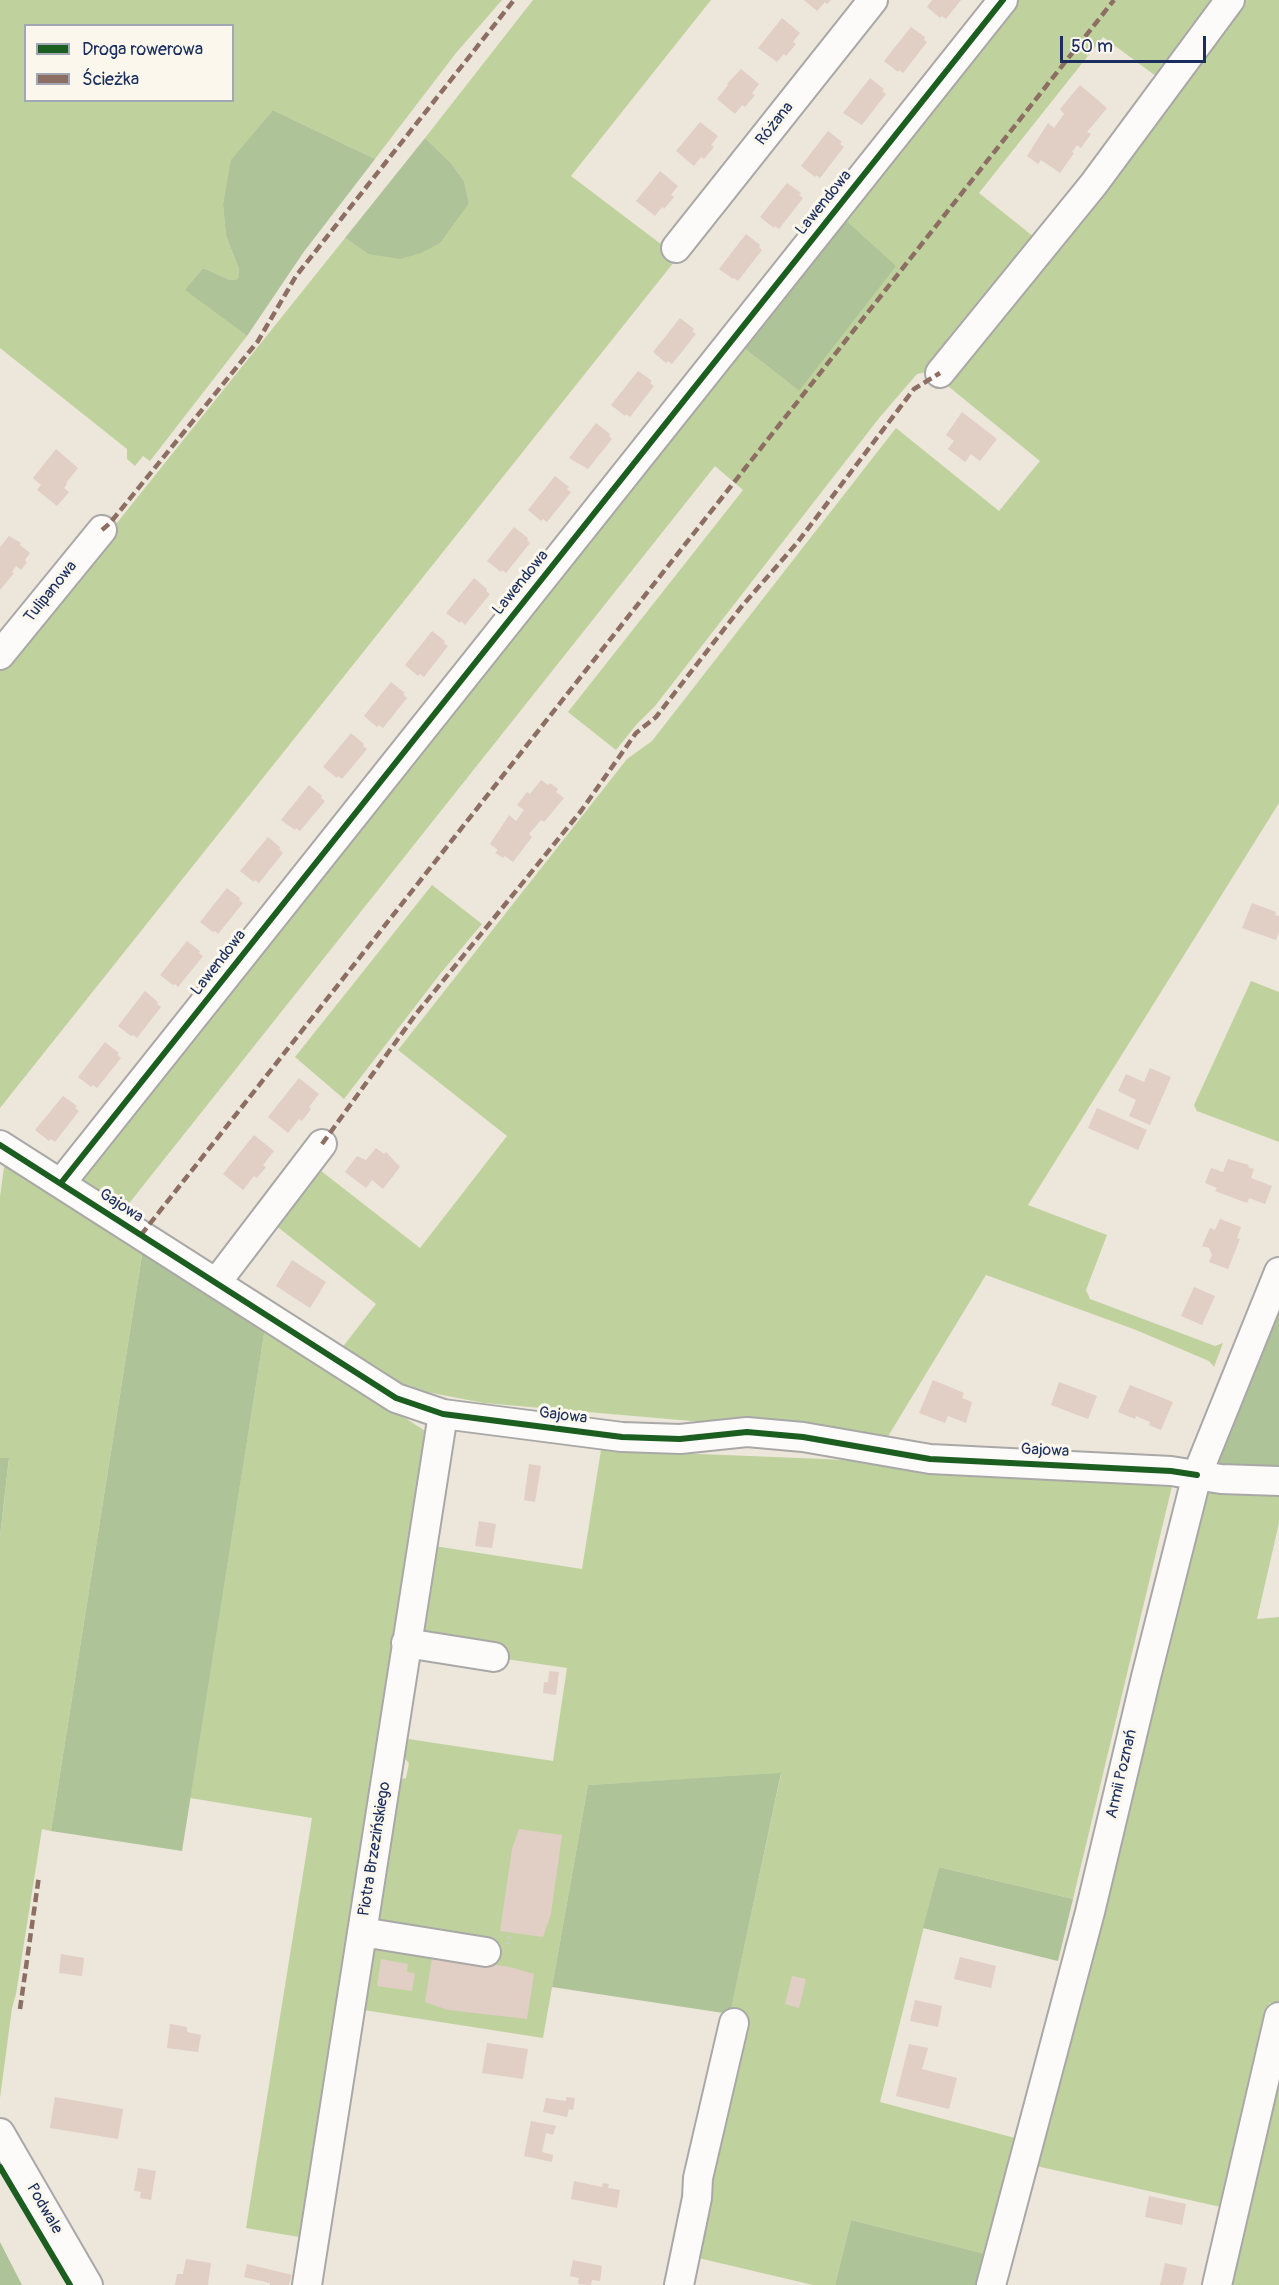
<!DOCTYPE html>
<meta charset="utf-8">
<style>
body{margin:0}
#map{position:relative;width:1279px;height:2285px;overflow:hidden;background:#ede6da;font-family:Pangolin,sans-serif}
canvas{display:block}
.legend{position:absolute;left:24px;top:24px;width:210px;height:78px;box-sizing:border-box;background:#fbf7ec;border:2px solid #a1a7b3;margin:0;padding:8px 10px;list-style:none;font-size:18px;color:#1b2f5e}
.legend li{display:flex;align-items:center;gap:12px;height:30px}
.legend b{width:30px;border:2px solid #a1a7b3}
.scale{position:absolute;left:1060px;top:36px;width:146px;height:27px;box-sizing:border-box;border:3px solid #1b2f5e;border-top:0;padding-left:8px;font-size:18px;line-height:21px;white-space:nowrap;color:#1b2f5e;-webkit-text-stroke:4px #fbf7ec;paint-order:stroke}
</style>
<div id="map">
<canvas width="1279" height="2285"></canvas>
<ul class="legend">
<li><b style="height:8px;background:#1b5e20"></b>Droga rowerowa</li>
<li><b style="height:8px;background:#8d6e63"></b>Ścieżka</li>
</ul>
<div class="scale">50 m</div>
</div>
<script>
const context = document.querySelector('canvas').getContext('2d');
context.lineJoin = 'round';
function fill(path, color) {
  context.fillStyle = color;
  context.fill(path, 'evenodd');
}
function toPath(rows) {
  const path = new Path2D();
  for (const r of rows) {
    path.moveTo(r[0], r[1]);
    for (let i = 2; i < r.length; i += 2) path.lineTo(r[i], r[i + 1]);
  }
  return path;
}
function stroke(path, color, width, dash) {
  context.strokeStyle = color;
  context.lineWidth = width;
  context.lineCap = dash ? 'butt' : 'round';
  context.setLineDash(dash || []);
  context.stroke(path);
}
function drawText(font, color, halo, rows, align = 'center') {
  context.font = font + ' Pangolin,sans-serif';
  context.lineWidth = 6;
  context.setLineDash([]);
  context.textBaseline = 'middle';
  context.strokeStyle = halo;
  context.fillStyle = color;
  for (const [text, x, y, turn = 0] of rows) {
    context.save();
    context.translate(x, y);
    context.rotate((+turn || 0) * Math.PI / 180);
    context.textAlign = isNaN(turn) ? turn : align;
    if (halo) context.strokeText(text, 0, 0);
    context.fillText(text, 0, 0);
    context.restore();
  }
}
fill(toPath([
 [0,0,502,0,456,53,375,159,273,110,232,160,223,204,226,236,239,269,238,279,230,280,203,268,186,290,247,336,150,461,143,456,135,466,127,459,127,449,0,348],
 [26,26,232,26,232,100,26,100],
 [533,0,711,0,571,176,678,257,0,1108,0,669,345,238,368,254,469,203,464,181,451,163,425,138],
 [1015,0,1226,0,1164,82,1103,37,979,193,1039,241,937,370,917,374,880,417,655,706,637,724,616,750,568,712,743,490,715,466,123,1211,79,1180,740,345,799,391,842,217],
 [1241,0,1279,0,1279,803,1028,1205,1107,1235,1086,1290,1090,1299,1215,1346,1223,1343,1214,1367,1209,1361,1136,1330,986,1275,887,1438,484,1403,385,1384,338,1353,376,1304,275,1225,316,1167,420,1248,507,1136,398,1050,627,759,652,741,896,428,999,511,1040,461,943,382],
 [432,885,482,924,440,974,344,1099,295,1057],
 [1251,981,1279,992,1279,1142,1197,1111,1194,1105],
 [5,1160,143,1249,51,1831,42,1829,16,1994,12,2008,0,2098,0,1536,9,1459,0,1458,0,1197],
 [265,1328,430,1434,305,2238,246,2228,312,1818,190,1798],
 [601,1450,824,1459,1174,1478,1073,1899,939,1867,880,2102,1015,2138,986,2254,851,2220,835,2285,813,2285,690,2256,696,2172,781,1774,588,1785,543,2038,357,2009,391,1782,406,1778,409,1763,399,1753,402,1738,553,1761,567,1668,506,1659,414,1638,428,1545,582,1569],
 [1208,1486,1279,1489,1279,1523,1257,1619,1279,1617,1279,2000,1278,2004,1269,2003,1270,2032,1230,2209,1036,2166],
 [1279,2042,1279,2285,1224,2285]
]), '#bfd29e');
fill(toPath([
 [273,110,375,159,303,253,247,336,185,290,203,268,230,280,238,279,239,269,226,236,223,204,231,160],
 [425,138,451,163,464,181,469,203,440,243,421,253,400,259,368,254,345,238],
 [842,217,896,266,799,391,740,345],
 [143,1249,265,1328,182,1851,51,1831],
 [1279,1308,1279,1473,1213,1470],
 [0,1458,9,1458,0,1536],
 [781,1773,730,2014,552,1987,588,1785],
 [939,1867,1073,1899,1058,1961,923,1928],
 [851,2220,986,2254,978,2285,835,2285],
 [0,2242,22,2285,0,2285]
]), '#aec397');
fill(toPath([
 [804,0,831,0,827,4,825,2,817,11],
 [932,0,961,0,946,19,942,16,940,18,927,7],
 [782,18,800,33,793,42,796,44,786,56,784,54,777,62,758,48],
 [911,27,925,37,924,40,927,42,903,73,899,70,898,72,884,61],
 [741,69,759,84,752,93,755,95,745,107,742,105,735,114,717,99,728,85,727,84],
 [870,78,884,89,882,91,886,94,862,125,843,113],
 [1080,85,1107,108,1087,132,1091,134,1081,148,1077,145,1072,152,1074,153,1060,173,1041,160,1038,164,1027,156,1048,123,1054,128,1064,114,1060,109],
 [700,122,718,136,711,145,714,147,704,159,701,157,694,166,676,151],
 [828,131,842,142,840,144,844,147,820,178,816,175,815,177,801,166],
 [660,171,678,186,671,195,674,197,664,209,662,207,655,216,636,201],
 [787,183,801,193,799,195,803,198,779,229,775,226,774,228,760,217],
 [746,234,760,245,759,247,762,250,738,281,734,278,733,279,719,269],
 [680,318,694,329,692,331,696,334,672,364,668,361,666,363,653,352],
 [638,371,652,381,650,383,654,386,630,417,626,414,625,416,611,405],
 [962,412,997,439,980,461,971,454,965,462,948,449,954,441,946,435],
 [596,423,610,434,609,436,612,439,588,469,569,458],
 [56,449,78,468,66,483,67,484,64,488,69,492,57,506,37,490,41,485,33,478],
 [555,476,569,487,567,489,571,492,547,522,543,519,541,521,528,510],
 [514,527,528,538,527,540,530,543,506,573,502,570,501,572,487,561],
 [9,536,21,543,20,545,30,553,25,560,27,562,21,570,16,566,12,572,14,573,0,590,0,547],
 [474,578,487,589,486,591,490,594,465,625,461,621,460,623,446,613],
 [432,631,445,641,444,643,448,646,424,677,420,674,418,676,405,665],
 [391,682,405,693,403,694,407,698,383,728,379,725,377,727,364,716],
 [351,733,364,744,363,746,367,749,342,779,338,776,337,778,323,767],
 [541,780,548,785,550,783,558,789,556,792,564,798,544,822,541,820,529,834,532,837,513,862,505,856,503,858,495,853,498,850,490,844,509,815,516,821,524,810,517,805,527,792,530,794],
 [309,785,322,796,321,798,325,801,300,831,296,828,295,830,281,820],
 [268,837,281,848,279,849,283,853,259,883,255,880,254,882,240,871],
 [227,888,240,898,239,900,243,903,218,934,215,931,213,932,200,922],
 [1252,903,1276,912,1275,915,1279,916,1279,932,1276,940,1242,928],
 [187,941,200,951,199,953,203,956,178,987,175,984,173,985,160,975],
 [145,991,158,1002,157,1004,161,1007,137,1038,133,1035,131,1036,118,1026],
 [105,1042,119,1053,117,1055,121,1058,97,1088,93,1085,91,1087,78,1077],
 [1150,1068,1171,1077,1150,1125,1129,1116,1136,1100,1118,1091,1126,1074,1144,1082],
 [299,1078,319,1094,309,1107,311,1109,302,1121,299,1119,288,1133,268,1117],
 [63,1096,77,1106,75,1108,79,1111,55,1142,51,1139,49,1141,35,1130],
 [1097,1108,1147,1130,1138,1150,1088,1128],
 [254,1135,274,1151,263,1165,266,1167,257,1178,254,1176,243,1190,223,1174],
 [376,1148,384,1154,386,1152,400,1167,383,1189,372,1180,366,1188,345,1172,357,1156,366,1160],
 [1228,1159,1249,1165,1248,1167,1254,1169,1251,1178,1272,1186,1265,1204,1249,1198,1247,1203,1215,1191,1217,1188,1205,1183,1211,1168,1223,1172],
 [1220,1219,1241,1227,1237,1238,1240,1239,1228,1269,1209,1262,1212,1255,1209,1248,1202,1246,1210,1228,1215,1230],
 [292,1260,326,1282,310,1308,276,1286],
 [1194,1287,1215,1296,1202,1325,1181,1316],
 [933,1380,964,1393,962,1398,972,1402,966,1423,948,1416,945,1423,919,1413],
 [1059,1382,1097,1396,1088,1419,1051,1405],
 [1130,1385,1173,1402,1161,1430,1149,1425,1150,1422,1136,1416,1135,1419,1118,1412],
 [529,1464,541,1466,535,1502,524,1500],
 [479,1521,496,1524,492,1548,475,1546],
 [549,1671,559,1672,556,1695,543,1693,544,1682,548,1682],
 [519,1829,562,1835,551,1914,543,1937,500,1931,512,1849],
 [61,1954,84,1958,82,1976,59,1973],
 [960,1957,996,1966,991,1988,954,1979],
 [432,1958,457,1959,510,1967,534,1974,527,2019,448,2010,425,2002],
 [381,1959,408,1964,407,1972,415,1973,412,1991,377,1986],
 [792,1976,806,1979,799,2008,785,2004],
 [915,2000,942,2006,938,2027,910,2021],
 [170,2024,187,2027,187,2032,201,2035,198,2052,167,2048],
 [487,2043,528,2049,523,2079,482,2073],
 [909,2044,928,2048,922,2069,957,2078,949,2109,896,2096],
 [55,2097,123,2109,118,2139,50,2128],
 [566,2097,575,2098,573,2110,569,2109,567,2117,543,2112,546,2098,566,2101],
 [531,2121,556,2126,553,2135,546,2133,542,2152,553,2155,552,2162,524,2156],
 [138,2168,156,2171,151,2200,140,2198,141,2192,134,2191],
 [574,2181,602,2187,603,2183,609,2184,608,2188,620,2190,617,2208,571,2199],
 [1149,2196,1186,2204,1182,2225,1145,2217],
 [186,2259,211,2263,208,2285,175,2285,177,2274,183,2274],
 [573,2260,602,2266,600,2281,592,2280,591,2285,578,2284,579,2278,570,2276],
 [1165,2263,1187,2268,1183,2285,1160,2285],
 [247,2264,292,2275,289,2285,270,2285,270,2283,244,2277]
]), '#e1cec5');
const minor = toPath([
 [676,248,873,0],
 [940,373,1093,185,1230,0],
 [0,655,102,530],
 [0,1145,396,1398,443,1414,622,1437,680,1439,747,1432,803,1437,930,1459,1171,1471,1221,1479,1279,1481],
 [61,1183,1003,0],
 [216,1283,322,1144],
 [406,1643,494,1657],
 [362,1932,486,1952],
 [0,2133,88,2285],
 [307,2285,443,1414],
 [679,2285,697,2198,698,2178,734,2023],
 [991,2285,1090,1912,1146,1677,1197,1475,1279,1272],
 [1217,2285,1279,2017]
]);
stroke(minor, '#a9a8a7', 32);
stroke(toPath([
 [508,1944,510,1932]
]), '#cccccd', 4, [1.5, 4.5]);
stroke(minor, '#fcfbf9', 28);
stroke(toPath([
 [102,530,110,523,258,341,296,276,514,0],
 [322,1144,416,1014,581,811,636,733,656,717,742,606,797,543,914,389,940,373],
 [141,1235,1114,0],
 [20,2009,39,1876]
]), '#8d6e63', 4.5, [9, 4.5]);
stroke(toPath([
 [0,1145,396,1398,443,1414,622,1437,680,1439,747,1432,803,1437,930,1459,1171,1471,1197,1475],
 [61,1183,1003,0],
 [0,2167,70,2285]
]), '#1b5e20', 6);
drawText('16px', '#1b2f5e', '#fbf7ec', [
 ["Różana",775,124,-52],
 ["Lawendowa",824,203,-51],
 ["Lawendowa",521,583,-51],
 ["Tulipanowa",51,592,-51],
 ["Lawendowa",219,963,-52],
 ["Gajowa",121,1206,33],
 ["Gajowa",563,1416,7],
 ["Gajowa",1045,1451,3],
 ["Armii Poznań",1122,1774,-77],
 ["Piotra Brzezińskiego",375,1849,-81],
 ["Podwale",44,2209,60]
]);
</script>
